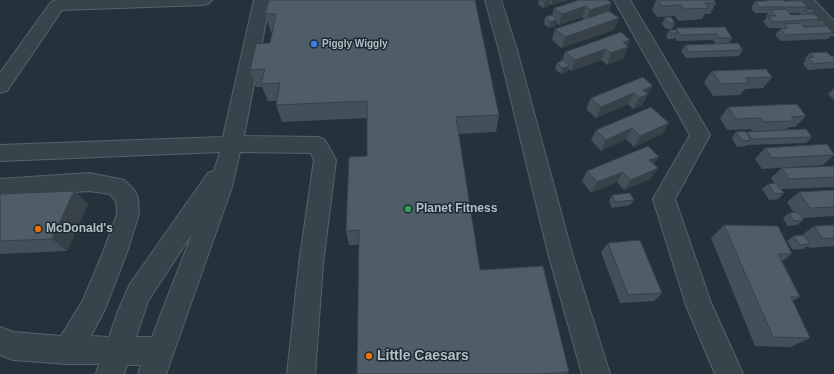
<!DOCTYPE html>
<style>
body{margin:0}
canvas{display:block;background:#24323c}
</style>
<canvas width="834" height="374"></canvas>
<script>
const context = document.querySelector('canvas').getContext('2d');
context.lineJoin = 'round';
function toPath(rows) {
  const path = new Path2D();
  for (const r of rows) {
    path.moveTo(r[0], r[1]);
    for (let i = 2; i < r.length; i += 2) path.lineTo(r[i], r[i + 1]);
  }
  return path;
}
function stroke(path, color, width, dash) {
  context.strokeStyle = color;
  context.lineWidth = width;
  context.lineCap = dash ? 'butt' : 'round';
  context.setLineDash(dash || []);
  context.stroke(path);
}
function fill(path, color) {
  context.fillStyle = color;
  context.fill(path, 'evenodd');
}
function drawText(font, color, halo, rows, align = 'center') {
  context.font = font + ' Helvetica,sans-serif';
  context.lineWidth = 3;
  context.setLineDash([]);
  context.textBaseline = 'middle';
  context.strokeStyle = halo;
  context.fillStyle = color;
  for (const [text, x, y, turn = 0] of rows) {
    context.save();
    context.translate(x, y);
    context.rotate((+turn || 0) * Math.PI / 180);
    context.textAlign = isNaN(turn) ? turn : align;
    if (halo) context.strokeText(text, 0, 0);
    context.fillText(text, 0, 0);
    context.restore();
  }
}
const minor = toPath([
 [57,0,212,0,209,3,204,5,62,10,7,91,0,93,0,73,51,2,57,0],
 [254,0,270,0,244,136,318,137,325,140,336,160,323,264,315,374,287,374,299,264,314,160,311,153,240,152,232,187,166,374,138,374,141,365,127,365,124,374,96,374,99,364,68,364,13,360,0,355,0,327,13,332,61,336,83,300,102,255,117,214,116,201,110,194,89,191,0,197,0,179,89,173,124,180,135,191,138,198,139,214,126,255,105,309,91,336,109,337,118,311,130,284,208,173,214,171,220,152,0,161,0,145,223,137,254,0],
 [192,234,152,337,136,337,148,301,192,234],
 [485,0,501,0,517,50,572,253,610,374,582,374,548,253,499,50,485,0],
 [614,0,630,0,710,135,675,199,711,303,743,374,715,374,686,305,653,199,690,135,614,0],
 [797,0,814,0,834,21,834,35,828,34,797,0]
]);
stroke(minor, '#56626a', 2);
fill(minor, '#38444c');
fill(toPath([
 [269,0,499,115,496,132,459,134,480,270,569,372,567,374,357,374,359,245,349,245,346,231,367,156,367,118,282,122,276,105,277,101,268,101,262,87,256,87,250,70,270,43,272,32,271,32,265,14],
 [539,0,568,0,551,5,549,4,549,6,543,8,538,4],
 [608,0,609,11,619,18,614,30,561,48,552,40,555,29,584,19,582,17,559,25,556,23,555,26,549,28,544,24,545,17,552,16,554,8],
 [656,0,714,0,716,3,710,14,705,14,702,19,678,21,675,16,657,17,652,10],
 [765,0,783,0,784,1,789,1,790,0,803,0,802,2,807,7,805,10,815,12,813,14,820,19,818,21,825,24,823,26,833,33,828,39,781,41,775,35,781,28,769,28,763,22,767,17,766,16,768,13,755,13,751,8,755,1,764,1],
 [790,13,801,13,800,14,791,15],
 [803,26,814,26,813,27,804,27],
 [665,17,675,23,672,29,666,29,662,24],
 [725,27,732,38,729,43,743,50,739,56,686,58,681,51,685,45,716,44,713,40,677,41,675,37,674,39,668,39,666,36,669,30,675,30,676,28],
 [630,40,623,59,607,65,601,60,571,71,568,69,567,72,561,74,555,69,557,63,562,60,565,52],
 [810,53,834,56,834,68,808,70,803,64,806,60,804,59],
 [712,71,772,77,763,88,745,89,740,95,713,96,704,82],
 [643,77,647,97,646,97,642,105,633,109,628,104,596,118,586,109,591,98],
 [834,88,834,100,828,94],
 [728,107,806,116,795,127,789,127,786,130,812,137,806,143,747,145,746,146,737,147,732,138,736,132,746,133,747,132,753,131,751,129,727,130,720,118],
 [669,123,662,134,634,147,626,139,601,151,591,140,596,130],
 [765,148,834,154,834,155,823,165,762,169,755,159],
 [654,165,658,168,650,179,624,190,617,182,591,193,582,181,587,171],
 [834,166,834,187,781,189,784,193,778,199,769,200,762,189,768,184,774,183,771,178,782,168],
 [834,190,834,217,833,216,802,218,804,220,797,225,787,226,783,218,789,213,794,213,787,202,799,192],
 [74,191,88,204,67,251,0,254,0,194],
 [612,195,634,200,630,205,612,208,609,201],
 [724,225,792,254,782,261,800,297,793,301,810,338,791,347,755,346,711,238],
 [834,225,834,247,833,246,809,248,808,246,803,249,793,250,787,241,793,236,802,235,814,226],
 [608,243,662,293,654,301,620,303,601,252]
]), '#435059');
fill(toPath([
 [550,0,549,6,543,8,545,2],
 [552,0,568,0,551,5],
 [612,3,607,14,586,21,590,10],
 [586,6,582,17,559,25,562,14],
 [619,18,614,30,561,48,565,37],
 [557,20,555,26,549,28,551,22],
 [630,40,626,48,628,47,623,59,607,65,611,53,623,42],
 [606,49,601,60,571,71,575,60],
 [569,66,567,72,561,74,563,68],
 [653,86,642,105,633,109,643,90],
 [634,93,628,104,596,118,601,107],
 [669,123,662,134,634,147,640,136],
 [632,128,626,139,601,151,606,140],
 [659,157,652,167,649,160],
 [658,168,650,179,624,190,631,180],
 [623,172,617,182,591,193,597,182],
 [74,191,88,204,67,251,52,239]
]), '#374148');
const building = toPath([
 [269,0,475,0,499,115,456,117,480,270,543,266,569,372,538,374,357,374,359,230,346,231,349,157,367,156,367,101,276,105,280,83,261,84,265,69,250,70,256,44,270,43,276,14,265,14,269,0],
 [542,0,550,0,545,2,542,0],
 [579,0,608,0,612,3,590,10,586,6,562,14,554,8,579,0],
 [658,0,714,0,716,3,705,3,709,8,684,9,681,5,662,6,658,0],
 [768,0,783,0,784,1,802,1,807,7,759,7,755,1,769,1,768,0],
 [786,9,791,15,814,14,820,19,773,22,768,16,776,16,770,10,786,9],
 [812,9,815,12,807,12,804,10,812,9],
 [609,11,619,18,565,37,555,29,609,11],
 [552,15,557,20,551,22,545,17,552,15],
 [665,17,671,17,675,23,669,23,665,17],
 [818,21,822,21,825,24,820,24,818,21],
 [800,23,804,27,827,26,833,33,786,35,780,29,788,28,784,24,800,23],
 [725,27,732,38,719,38,717,34,680,35,676,28,725,27],
 [669,30,676,30,677,33,671,33,669,30],
 [621,32,630,40,623,42,628,47,611,53,606,49,575,60,565,52,621,32],
 [738,43,743,50,689,52,685,45,738,43],
 [827,52,831,56,834,56,834,62,814,64,808,58,814,57,810,53,827,52],
 [563,60,569,66,563,68,557,63,563,60],
 [766,69,772,77,745,78,749,83,721,84,712,71,766,69],
 [643,77,653,86,643,90,648,94,639,98,634,93,601,107,591,98,643,77],
 [797,104,806,116,791,117,795,121,763,122,761,118,736,119,728,107,797,104],
 [651,107,669,123,640,136,632,128,606,140,596,130,651,107],
 [806,129,812,137,752,139,747,132,806,129],
 [745,131,751,140,742,141,736,132,745,131],
 [827,144,834,154,834,155,772,158,765,148,827,144],
 [648,146,659,157,649,160,658,168,631,180,623,172,597,182,587,171,648,146],
 [834,166,834,177,789,179,782,168,834,166],
 [776,183,784,193,775,194,768,184,776,183],
 [834,190,834,207,810,208,799,192,834,190],
 [74,191,52,239,0,241,0,194,74,191],
 [630,193,634,200,615,202,612,195,630,193],
 [798,212,804,220,794,221,789,213,798,212],
 [724,225,778,226,792,254,778,254,800,297,791,297,810,338,773,337,724,225],
 [834,225,834,238,823,239,814,226,834,225],
 [804,235,810,244,800,245,793,236,804,235],
 [640,240,662,293,628,295,608,243,640,240]
]);
fill(building, '#4e5d67');
stroke(building, '#374148', 1);
for (const [x, y, r, color] of [
 [314,44,4,"#3f7fe0"],
 [408,209,4,"#2e9e5b"],
 [38,229,4,"#e8710a"],
 [369,356,4,"#e8710a"]
]) {
  const dot = new Path2D();
  dot.arc(x, y, r, 0, 2 * Math.PI);
  context.fillStyle = color;
  context.fill(dot);
  stroke(dot, '#1d2931', 1.5);
}
drawText('bold 10px', '#b4bfc7', '#1d2931', [
 ["Piggly Wiggly",322,44]
], 'left');
drawText('bold 12px', '#b4bfc7', '#1d2931', [
 ["Planet Fitness",416,209],
 ["McDonald's",46,229]
], 'left');
drawText('bold 14px', '#b4bfc7', '#1d2931', [
 ["Little Caesars",377,356]
], 'left');
</script>
